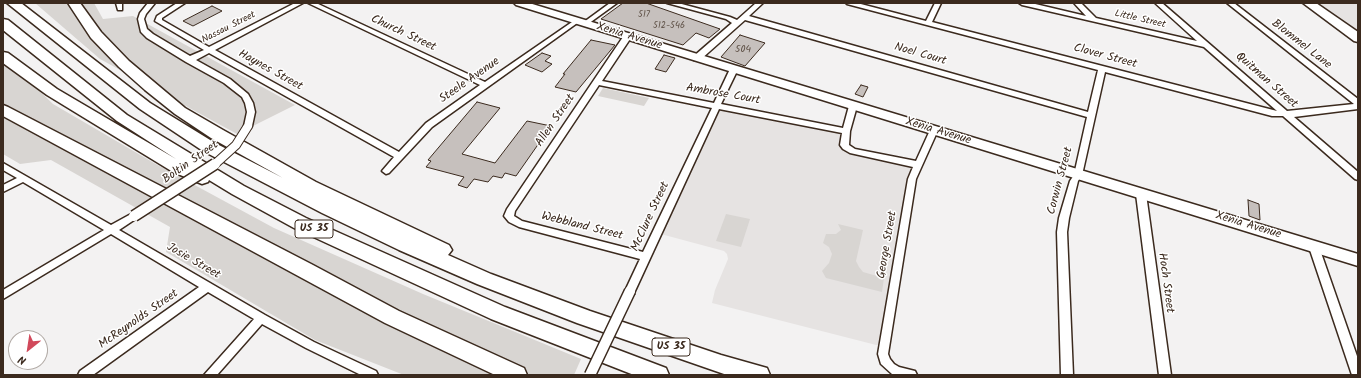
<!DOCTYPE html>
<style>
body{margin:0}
#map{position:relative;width:1361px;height:378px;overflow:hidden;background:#f3f2f2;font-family:Kalam,sans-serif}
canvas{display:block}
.frame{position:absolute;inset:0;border:4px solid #3b2a1e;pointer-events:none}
.north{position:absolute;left:8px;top:330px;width:40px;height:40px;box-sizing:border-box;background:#fff;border:1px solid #b1aaa5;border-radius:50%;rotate:210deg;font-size:11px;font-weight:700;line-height:16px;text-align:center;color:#3b2a1e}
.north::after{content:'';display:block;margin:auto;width:14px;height:18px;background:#d1495b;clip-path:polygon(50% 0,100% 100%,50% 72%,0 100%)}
</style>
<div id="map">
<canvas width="1361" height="378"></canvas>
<div class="frame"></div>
<div class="north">N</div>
</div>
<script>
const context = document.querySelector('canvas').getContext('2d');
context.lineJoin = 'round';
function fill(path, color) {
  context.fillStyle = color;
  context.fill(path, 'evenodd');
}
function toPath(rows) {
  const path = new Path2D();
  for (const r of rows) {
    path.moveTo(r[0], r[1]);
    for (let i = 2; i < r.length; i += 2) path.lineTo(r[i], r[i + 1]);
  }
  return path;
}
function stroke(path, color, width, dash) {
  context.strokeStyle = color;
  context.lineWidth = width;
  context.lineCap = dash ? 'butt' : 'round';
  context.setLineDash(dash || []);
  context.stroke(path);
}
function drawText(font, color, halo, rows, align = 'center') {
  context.font = font + ' Kalam,sans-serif';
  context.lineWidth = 3;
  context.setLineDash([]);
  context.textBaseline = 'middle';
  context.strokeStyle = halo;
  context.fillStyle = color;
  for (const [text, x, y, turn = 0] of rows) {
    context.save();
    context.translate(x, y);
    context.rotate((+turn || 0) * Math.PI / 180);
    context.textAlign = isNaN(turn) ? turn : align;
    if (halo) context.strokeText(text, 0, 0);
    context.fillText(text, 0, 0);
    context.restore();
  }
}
fill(toPath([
 [1317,3,1358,3,1358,32],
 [717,106,846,131,846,147,918,165,884,347,712,303,715,290,728,259,727,254,724,251,657,233]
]), '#e6e3e2');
fill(toPath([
 [35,3,94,3,103,19,133,16,295,105,237,134,100,59],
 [3,56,53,104,154,163,274,228,423,294,581,359,574,375,404,375,315,340,166,252,170,227,51,160,20,164,3,154],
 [603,88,649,98,644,106,598,96],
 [726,214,750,219,741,247,716,241],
 [838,224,863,230,856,261,859,267,863,272,884,278,882,292,826,278,822,271,829,263,832,254,829,247,823,243,826,234,836,234,841,230]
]), '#d8d5d2');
const building = toPath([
 [623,3,646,3,720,29,709,38,696,33,683,45,601,19,623,3],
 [212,6,222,11,193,26,183,21,212,6],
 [740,35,765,43,745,66,721,57,740,35],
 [591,40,615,45,576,92,555,87,565,74,563,74,591,40],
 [542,53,551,56,545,61,552,64,542,72,525,65,542,53],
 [664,55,675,58,666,72,655,69,664,55],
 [861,85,868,87,863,97,855,94,861,85],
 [477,102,500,108,462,154,495,163,527,121,551,126,516,176,505,173,502,178,493,176,488,182,474,179,467,188,458,185,464,177,426,167,431,161,428,160,477,102],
 [1248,200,1259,204,1260,220,1249,216,1248,200]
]);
fill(building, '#c6c0bd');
stroke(building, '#3b2a1e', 1);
const street = toPath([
 [116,3,122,3,122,10,118,10,116,3],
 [148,3,155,3,146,14,144,19,147,29,153,34,190,56,204,50,155,21,157,16,177,3,185,3,162,18,162,20,209,47,295,3,303,3,215,50,399,152,426,123,480,85,308,3,316,3,485,82,575,20,577,19,580,21,432,127,389,173,386,174,382,171,394,157,209,53,196,60,230,79,248,94,253,103,255,112,252,126,251,128,245,128,244,126,247,112,245,103,242,97,224,83,186,62,147,38,141,32,138,19,140,13,148,3],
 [610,3,617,3,588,24,584,24,584,22,610,3],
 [667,3,678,3,730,17,737,20,756,3,763,3,749,16,1088,112,1098,70,847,4,846,3,857,3,926,21,935,3,941,3,932,22,1277,111,1204,47,1022,5,1019,3,1031,3,1086,16,1074,3,1081,3,1096,18,1197,41,1155,3,1162,3,1287,111,1354,104,1227,3,1234,3,1358,99,1358,109,1294,117,1358,172,1358,180,1355,179,1283,116,1272,116,1105,72,1082,175,1078,181,1069,218,1067,232,1073,375,1061,375,1057,232,1059,218,1070,181,1074,175,1087,117,745,20,700,60,694,60,694,56,732,23,726,19,667,3],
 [625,34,628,34,632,36,602,81,714,103,730,69,731,67,737,67,738,69,721,104,843,128,849,106,850,104,856,104,857,106,850,131,849,145,855,149,916,161,931,128,937,128,938,130,916,179,888,354,890,359,894,364,899,367,915,371,917,375,892,374,881,364,878,354,908,179,913,167,850,153,843,149,840,145,842,133,719,109,635,291,634,294,630,295,626,294,625,291,640,259,519,227,509,222,504,216,507,209,625,34],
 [599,85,712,108,643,252,522,221,514,216,515,211,599,85],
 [3,163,111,225,131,214,137,214,139,216,137,218,119,230,265,315,314,342,376,371,378,375,361,375,306,348,262,324,217,375,204,375,254,319,208,292,93,375,78,375,80,371,199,287,111,234,3,299,3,290,104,230,23,182,3,192,3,185,17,178,3,170,3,163],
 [1141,191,1146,194,1171,375,1159,375,1136,194,1141,191],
 [1314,243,1317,244,1319,247,1358,359,1358,375,1352,375,1309,247,1311,244,1314,243]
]);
const secondary = toPath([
 [514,3,529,3,1358,254,1358,266,516,5,514,3]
]);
const primary = toPath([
 [1303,3,1316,3,1358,32,1358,42,1354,41,1303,3]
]);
const highway = toPath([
 [7,3,21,3,150,103,215,143,283,178,211,138,175,114,145,90,119,67,91,38,68,3,80,3,101,32,129,61,185,108,223,130,316,182,449,245,452,250,448,255,491,274,590,311,721,355,767,368,770,375,727,375,577,323,477,284,399,250,322,213,203,151,140,109,7,3],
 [3,19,8,20,127,115,244,186,306,218,505,307,666,368,669,375,634,375,491,319,294,228,232,194,209,180,208,182,202,184,173,172,47,95,3,63,3,52,8,53,57,89,176,159,117,121,3,30,3,19],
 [3,105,8,107,313,265,399,311,524,368,527,375,495,375,385,323,3,116,3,105]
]);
stroke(street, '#3b2a1e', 3);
stroke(secondary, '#3b2a1e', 3);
stroke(primary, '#3b2a1e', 3);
stroke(highway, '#3b2a1e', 3);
fill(street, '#fff');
fill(secondary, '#fff');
fill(primary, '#fff');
fill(highway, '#fff');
const streetBridgeFar1 = toPath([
 [214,165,236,145,248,126]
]);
const streetBridge = toPath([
 [134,216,215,164],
 [590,375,630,291]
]);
stroke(streetBridgeFar1, '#3b2a1e', 10, []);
stroke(streetBridge, '#3b2a1e', 13, []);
stroke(streetBridgeFar1, '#fff', 8);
stroke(streetBridge, '#fff', 10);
drawText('9px', '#5e5046', null, [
 ["517",644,15],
 ["512-546",669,26]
]);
drawText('10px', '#3b2a1e', '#fff', [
 ["Little Street",1140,20,13],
 ["Nassau Street",229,28,-27]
]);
drawText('10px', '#5e5046', null, [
 ["504",743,50]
]);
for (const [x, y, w] of [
 [314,229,38],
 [671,347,38]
]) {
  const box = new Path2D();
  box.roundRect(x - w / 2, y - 9, w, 18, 3);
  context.fillStyle = '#fff';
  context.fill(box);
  stroke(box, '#3b2a1e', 1);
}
drawText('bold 11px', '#3b2a1e', null, [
 ["US 35",314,229],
 ["US 35",671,347]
]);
drawText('12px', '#3b2a1e', '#fff', [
 ["Church Street",403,34,25],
 ["Xenia Avenue",629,37,17],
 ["Blommel Lane",1301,45,38],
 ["Noel Court",920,55,16],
 ["Clover Street",1105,57,15],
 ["Haynes Street",270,71,29],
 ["Steele Avenue",470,81,-35],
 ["Quitman Street",1266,81,41],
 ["Ambrose Court",723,95,10],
 ["Allen Street",556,121,-56],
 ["Xenia Avenue",938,132,17],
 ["Boltin Street",191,163,-35],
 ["Corwin Street",1061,181,-75],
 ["McClure Street",651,217,-65],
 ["Xenia Avenue",1248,226,17],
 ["Webbland Street",582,227,14],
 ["George Street",888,245,-80],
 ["Josie Street",193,262,30],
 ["Hoch Street",1165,283,82],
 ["McReynolds Street",139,320,-35]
]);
</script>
